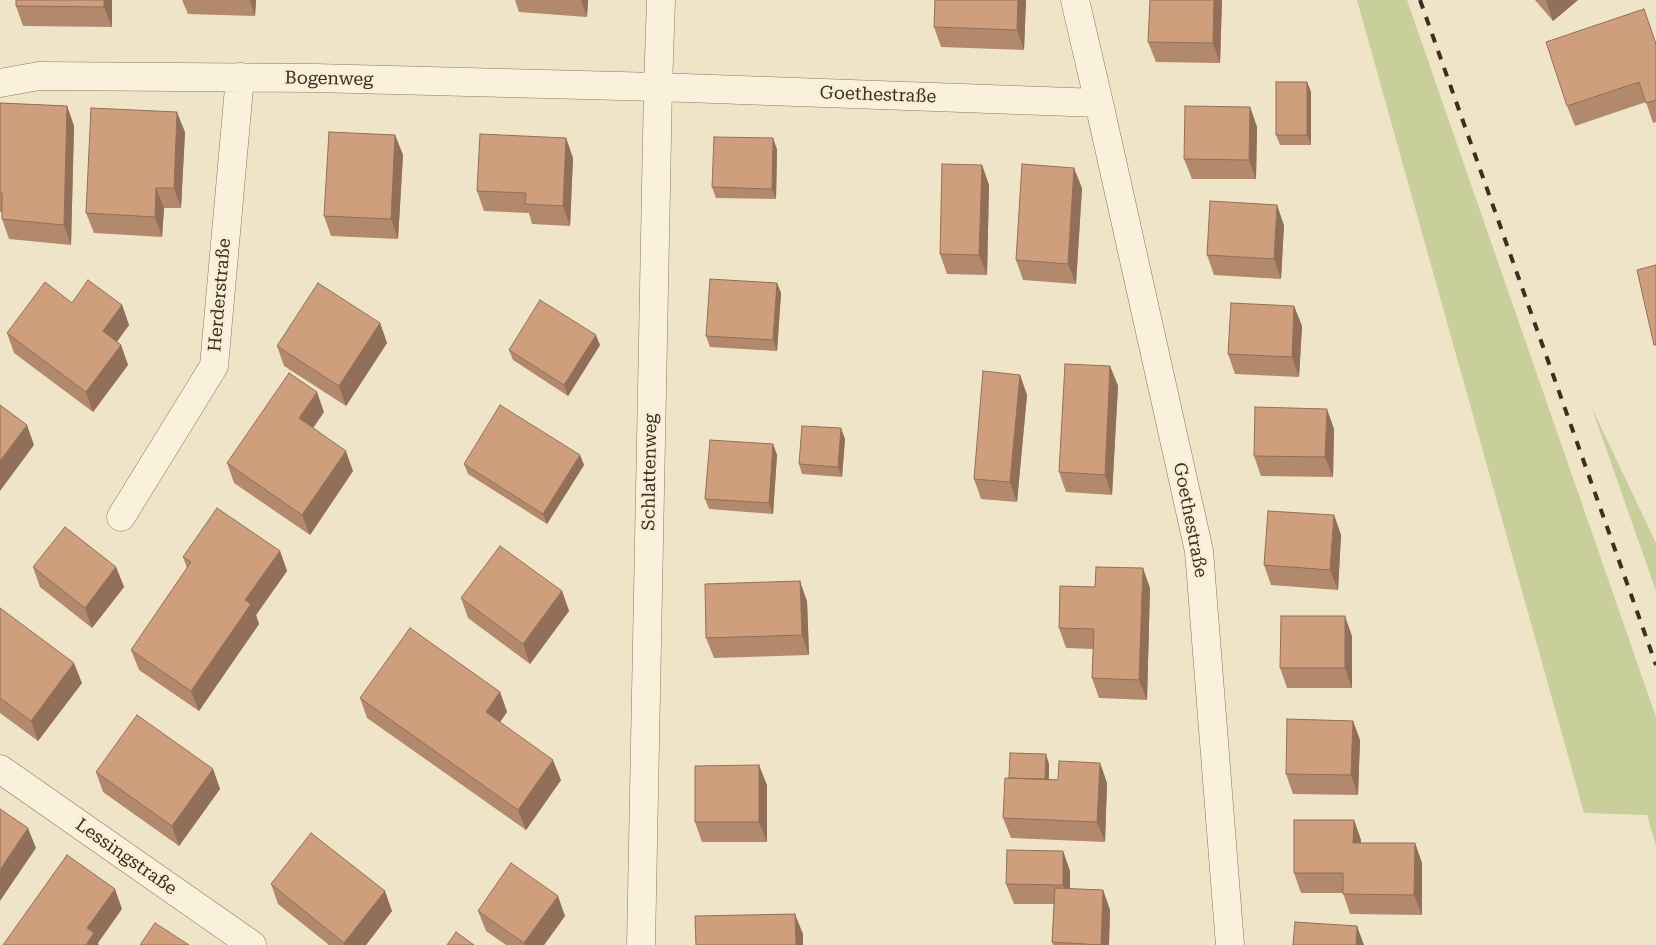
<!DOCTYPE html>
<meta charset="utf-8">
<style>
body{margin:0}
canvas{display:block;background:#f0e4c8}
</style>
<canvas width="1656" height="945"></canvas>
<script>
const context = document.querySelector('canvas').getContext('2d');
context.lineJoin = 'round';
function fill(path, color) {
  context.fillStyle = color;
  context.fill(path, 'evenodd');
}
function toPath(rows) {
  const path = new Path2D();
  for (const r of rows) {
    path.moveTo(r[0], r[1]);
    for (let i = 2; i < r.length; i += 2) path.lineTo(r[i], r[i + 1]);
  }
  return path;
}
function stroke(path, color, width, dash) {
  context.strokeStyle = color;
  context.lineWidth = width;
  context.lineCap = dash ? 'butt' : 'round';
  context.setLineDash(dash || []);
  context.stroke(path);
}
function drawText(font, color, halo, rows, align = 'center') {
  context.font = font + ' "Roboto Serif",serif';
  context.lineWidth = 5;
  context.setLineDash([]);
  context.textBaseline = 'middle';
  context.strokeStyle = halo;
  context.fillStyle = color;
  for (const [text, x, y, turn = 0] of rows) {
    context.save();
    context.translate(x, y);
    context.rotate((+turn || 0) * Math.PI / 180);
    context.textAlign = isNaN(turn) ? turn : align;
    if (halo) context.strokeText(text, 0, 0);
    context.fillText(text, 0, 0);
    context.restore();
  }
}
fill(toPath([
 [1357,0,1407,0,1656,717,1656,846,1647,815,1584,813],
 [1591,406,1656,543,1656,591]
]), '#c9cf9b');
const street = toPath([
 [1075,0,1099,103],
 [0,83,39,76,315,78,658,87,1099,103,1199,551,1230,945],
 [121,517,214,366,240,77],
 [0,769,252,945],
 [641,945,658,87,661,0]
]);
stroke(street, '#8d765c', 29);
stroke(street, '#faf1dc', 28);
stroke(toPath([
 [1420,0,1656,665]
]), '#3d2e20', 4, [9, 9]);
fill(toPath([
 [112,0,112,27,23,26,16,6],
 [182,0,256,0,255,16,188,14],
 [515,0,588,0,587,17,519,12],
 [1026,0,1024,50,941,47,934,27],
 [1222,0,1220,63,1156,62,1148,42],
 [1535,0,1578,0,1553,21],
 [1644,9,1656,44,1656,122,1653,123,1646,102,1575,126,1567,106],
 [1307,82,1311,92,1311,145,1280,145,1276,135],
 [0,103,67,106,74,126,71,245,9,239,2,219,2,212,0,212],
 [1250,107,1257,127,1256,179,1192,179,1184,159],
 [185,132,181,208,164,208,162,237,94,233,86,213],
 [395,135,403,155,398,239,331,236,324,216],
 [566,138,573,158,570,226,532,224,529,213,484,211,477,191],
 [777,149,776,199,716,198,712,187],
 [982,165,989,185,987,275,947,274,940,254],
 [1082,188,1076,284,1023,280,1016,260],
 [1284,225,1281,279,1214,275,1207,255],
 [777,283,781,293,777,351,710,347,706,336],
 [72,303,122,305,129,325,117,342,121,345,128,365,93,412,14,353,7,333],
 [1294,306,1302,326,1299,377,1235,374,1228,354],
 [380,323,387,343,346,406,284,366,277,346],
 [600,345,568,396,513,360,509,350],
 [1110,366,1118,386,1112,495,1066,492,1059,472],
 [1020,375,1027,395,1017,502,981,499,974,479],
 [324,412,313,428,353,471,310,535,234,483,227,463],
 [1334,429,1333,477,1261,476,1254,456],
 [845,439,842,477,802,474,799,464],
 [773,444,777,455,773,514,709,509,705,499],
 [580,455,584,465,547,524,468,474,464,464],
 [1334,515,1341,535,1338,590,1271,585,1264,565],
 [280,551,287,571,256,615,259,624,199,711,139,670,131,650,187,568,183,557],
 [33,567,116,567,124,587,92,628,40,587],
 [1150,588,1147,700,1099,698,1092,678,1093,649,1066,648,1059,628],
 [562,591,569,611,530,664,468,618,461,598],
 [807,601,809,655,714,658,706,638],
 [0,608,82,683,38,741,0,713],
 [1352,636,1352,688,1287,688,1280,668],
 [500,692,507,712,500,722,561,780,526,830,367,718,360,698],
 [1353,721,1360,740,1358,795,1293,794,1286,774],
 [1100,763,1107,783,1105,842,1011,838,1003,818,1009,778,1049,764,1049,779,1058,780],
 [213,769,220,789,179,846,103,792,96,772],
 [767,785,767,842,702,842,695,822],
 [1354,820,1361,840,1361,843,1415,843,1422,863,1422,915,1350,914,1343,893,1301,893,1294,873],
 [1063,851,1070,871,1070,889,1103,890,1110,910,1109,945,1053,945,1052,942,1054,904,1014,904,1006,884],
 [271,884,392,911,366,945,329,945,278,904],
 [478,911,565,916,544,945,506,945,486,931]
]), '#b2896c');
fill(toPath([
 [104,0,112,0,112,27,104,7],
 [250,0,256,0,255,16],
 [581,0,588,0,587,17],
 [1018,0,1026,0,1024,50,1017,30],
 [1214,0,1222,0,1220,63,1213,43],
 [1547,0,1578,0,1553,21,1546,1],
 [1307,82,1311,92,1311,145,1307,135],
 [67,106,74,126,71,245,64,225],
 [1250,107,1257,127,1256,179,1249,160],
 [177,112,185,132,181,208,174,188],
 [395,135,403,155,398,239,391,219],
 [566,138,573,158,570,226,563,206],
 [773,138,777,149,776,199,772,189],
 [982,165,989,185,987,275,979,255],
 [1074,168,1082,188,1076,284,1068,264],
 [156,188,164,208,162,237,155,217],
 [1277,205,1284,225,1281,279,1274,259],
 [777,283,781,293,777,351,773,340],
 [122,305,129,325,110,351,103,331],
 [1294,306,1302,326,1299,377,1292,357],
 [380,323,387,343,346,406,339,386],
 [596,335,600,345,568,396,564,385],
 [121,345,128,365,93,412,86,392],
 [1110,366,1118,386,1112,495,1105,475],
 [1020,375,1027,395,1017,502,1010,482],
 [317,392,324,412,306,438,299,418],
 [1327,409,1334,429,1333,477,1325,457],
 [27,425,34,445,0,491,0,461],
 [841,428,845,439,842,477,838,467],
 [773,444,777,455,773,514,769,503],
 [346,451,353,471,310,535,302,515],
 [580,455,584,465,547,524,543,514],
 [1334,515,1341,535,1338,590,1330,570],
 [280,551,287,571,256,615,259,624,199,711,191,691,245,600],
 [116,567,124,587,92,628,85,608],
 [1143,568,1150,588,1147,700,1139,680],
 [800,581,807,601,809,655,802,635],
 [562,591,569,611,530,664,523,644],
 [1345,616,1352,636,1352,688,1345,668],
 [74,663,82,683,38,741,31,721],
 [500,692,507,712,493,732,486,712],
 [1353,721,1360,740,1358,795,1351,775],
 [1046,754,1049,764,1049,790,1045,779],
 [553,760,561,780,526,830,518,810],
 [1100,763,1107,783,1105,842,1097,822],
 [759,765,767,785,767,842,759,822],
 [213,769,220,789,179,846,172,826],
 [1354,820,1361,840,1361,863,1353,843],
 [28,828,36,848,0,901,0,870],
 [1415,843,1422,863,1422,915,1414,895],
 [1063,851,1070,871,1070,905,1063,885],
 [115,889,122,909,98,943,99,945,86,945,87,928],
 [1103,890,1110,910,1109,945,1101,945],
 [385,891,392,911,366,945,345,945,344,943],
 [558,896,565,916,544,945,525,945,524,943],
 [795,914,803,934,803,945,796,945],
 [1357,926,1364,945,1356,945]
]), '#916f58');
const building = toPath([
 [16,0,104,0,104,7,16,6,16,0],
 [935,0,1018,0,1017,30,934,27,935,0],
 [1150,0,1214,0,1213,43,1148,42,1150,0],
 [1644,9,1656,44,1656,100,1646,103,1639,82,1567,106,1546,42,1644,9],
 [1276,82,1307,82,1307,135,1276,135,1276,82],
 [0,103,67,106,64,225,2,219,2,193,0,193,0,103],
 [1185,106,1250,107,1249,160,1184,159,1185,106],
 [91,108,177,112,174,188,156,188,155,217,86,213,91,108],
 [329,132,395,135,391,219,324,216,329,132],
 [480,134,566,138,563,206,525,204,526,193,477,191,480,134],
 [714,137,773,138,772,189,712,187,714,137],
 [942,164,982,165,979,255,940,254,942,164],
 [1022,164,1074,168,1068,264,1016,260,1022,164],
 [1210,201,1277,205,1274,259,1207,255,1210,201],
 [1656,265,1656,345,1654,345,1637,270,1656,265],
 [710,279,777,283,773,340,706,336,710,279],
 [88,280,122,305,103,331,121,345,86,392,7,333,45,282,72,303,88,280],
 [318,283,380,323,339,386,277,346,318,283],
 [540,300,596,335,564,385,509,350,540,300],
 [1231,303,1294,306,1292,357,1228,354,1231,303],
 [1065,364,1110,366,1105,475,1059,472,1065,364],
 [983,371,1020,375,1010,482,974,479,983,371],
 [289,373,317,392,299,418,346,451,302,515,227,463,289,373],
 [0,405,27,425,0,461,0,405],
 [500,405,580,455,543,514,464,464,500,405],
 [1255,407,1327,409,1325,457,1254,456,1255,407],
 [802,426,841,428,838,467,799,464,802,426],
 [710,440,773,444,769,503,705,499,710,440],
 [217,508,280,551,245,600,251,604,191,691,131,650,191,562,183,557,217,508],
 [1268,511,1334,515,1330,570,1264,565,1268,511],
 [65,527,116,567,85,608,33,567,65,527],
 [500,546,562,591,523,644,461,598,500,546],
 [1096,567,1143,568,1139,680,1092,678,1094,629,1059,628,1060,586,1095,587,1096,567],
 [800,581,802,635,706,638,705,584,800,581],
 [0,608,74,663,31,721,0,698,0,608],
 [1281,616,1345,616,1345,668,1280,668,1281,616],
 [410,628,500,692,486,712,553,760,518,810,360,698,410,628],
 [137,715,213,769,172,826,96,772,137,715],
 [1287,719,1353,721,1351,775,1286,774,1287,719],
 [1010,753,1046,754,1045,779,1009,778,1010,753],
 [1059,761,1100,763,1097,822,1003,818,1005,778,1058,780,1059,761],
 [759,765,759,822,695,822,695,766,759,765],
 [0,809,28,828,0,870,0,809],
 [1294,820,1354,820,1353,843,1415,843,1414,895,1343,894,1343,873,1294,873,1294,820],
 [311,833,385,891,344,943,271,884,311,833],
 [1007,850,1063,851,1063,885,1006,884,1007,850],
 [67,855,115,889,87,928,94,933,86,945,3,945,67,855],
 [511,863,558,896,524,943,478,911,511,863],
 [1055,888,1103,890,1101,945,1052,942,1055,888],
 [795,914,796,945,696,945,695,916,795,914],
 [1295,922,1357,926,1356,945,1293,945,1295,922],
 [155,923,189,945,140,945,155,923],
 [456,932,474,945,447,945,456,932]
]);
fill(building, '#cf9f7d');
stroke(building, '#916f58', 1);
drawText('18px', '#3d2e20', '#f7eed8', [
 ["Bogenweg",329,79,1],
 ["Goethestraße",878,95,2],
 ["Herderstraße",220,295,-85],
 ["Schlattenweg",650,472,-89],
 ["Goethestraße",1190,520,79],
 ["Lessingstraße",126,857,35]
]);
</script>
